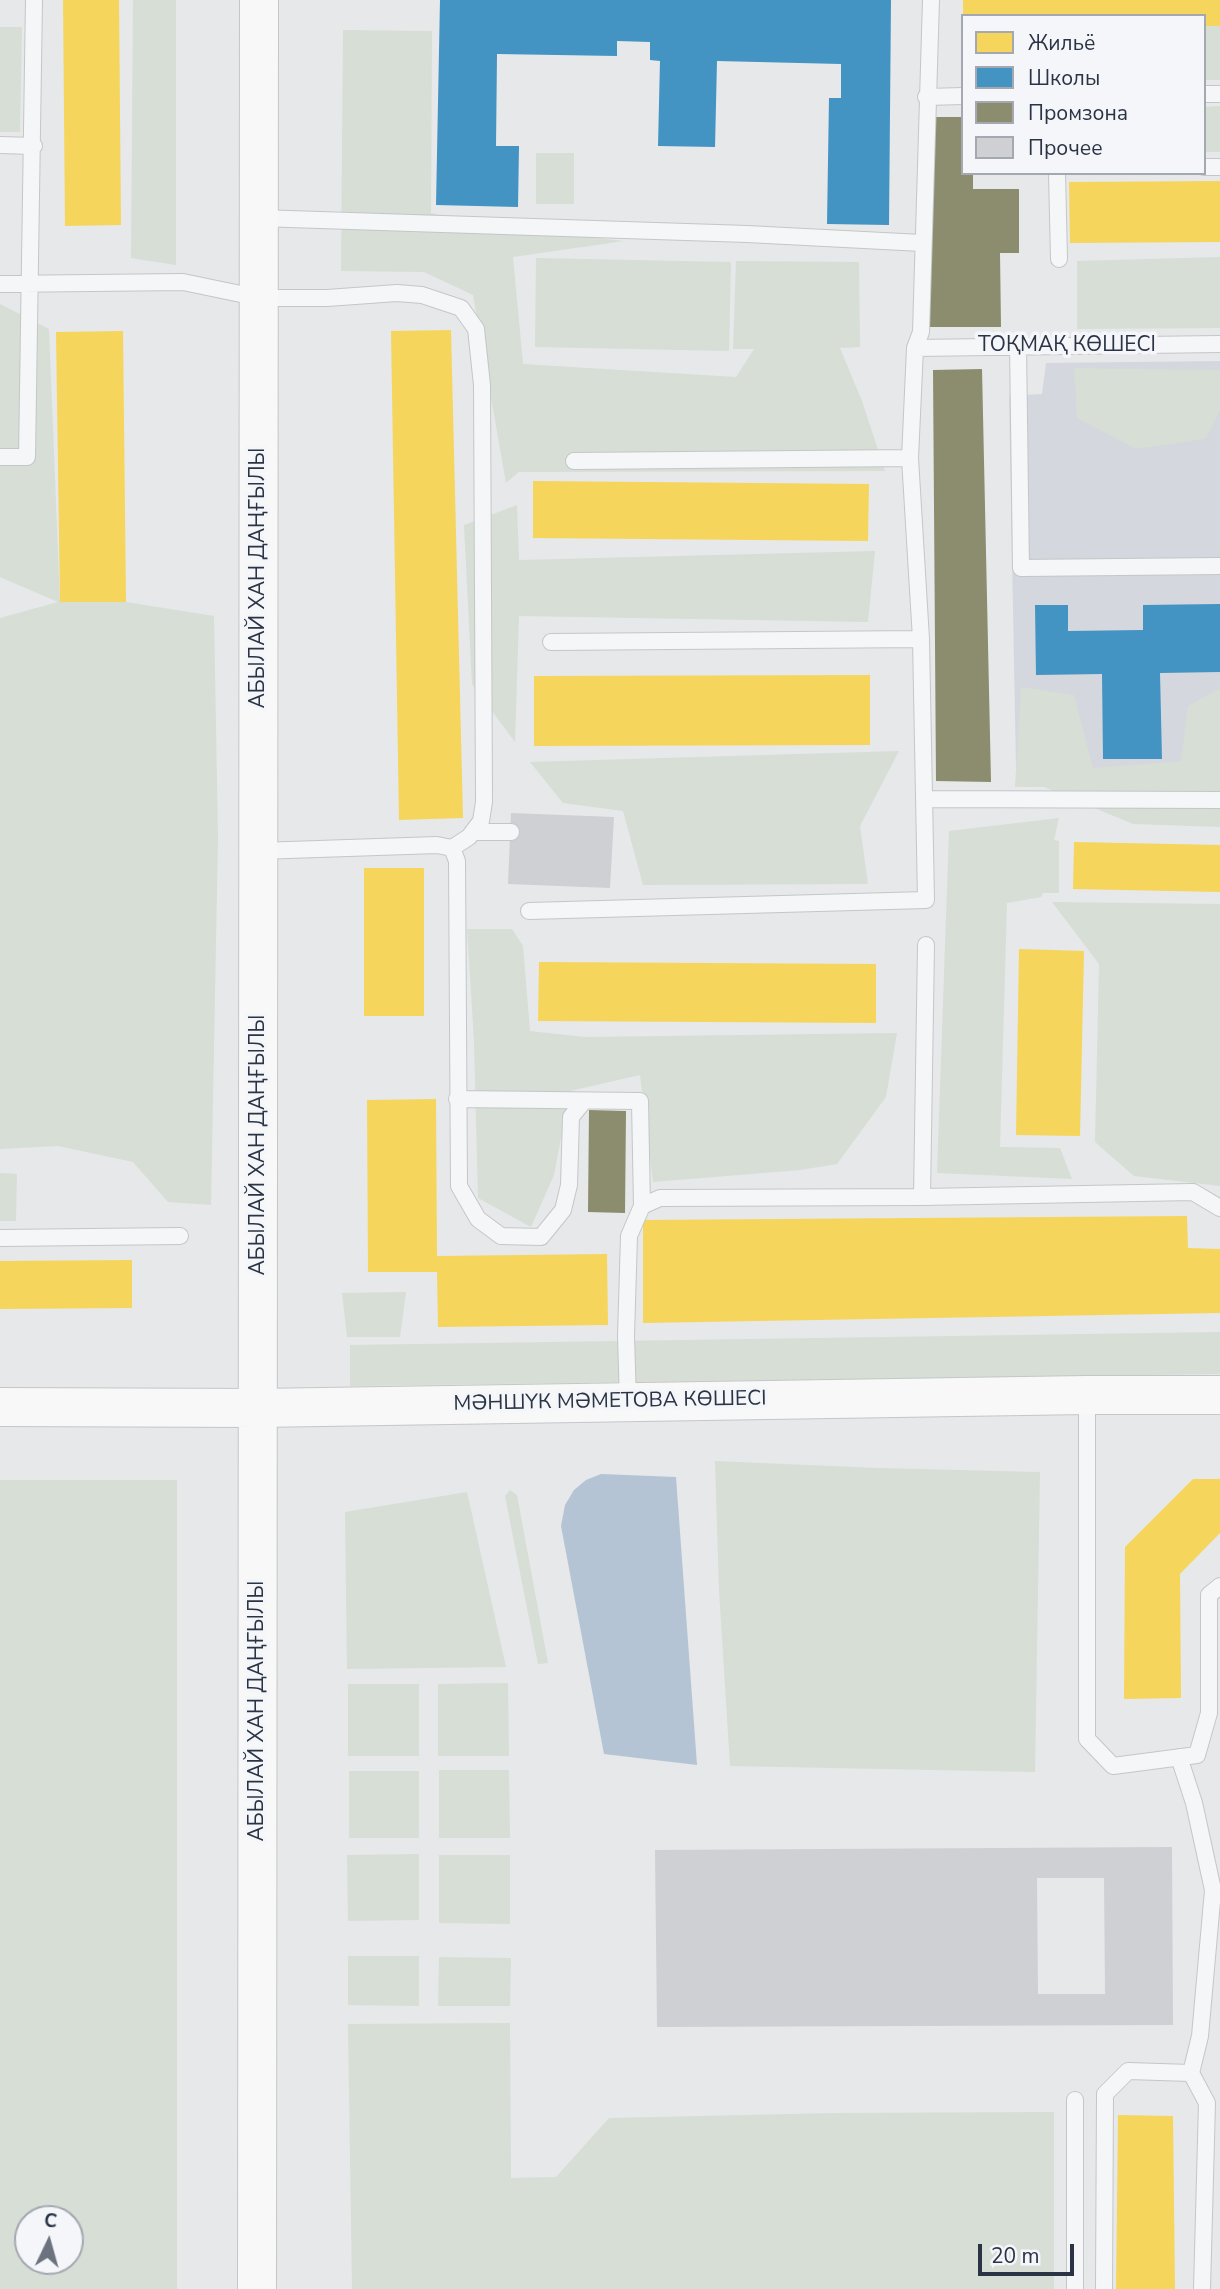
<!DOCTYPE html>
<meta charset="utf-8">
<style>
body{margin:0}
#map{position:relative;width:1220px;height:2289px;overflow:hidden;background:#e6e8ea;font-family:"Nunito Sans",sans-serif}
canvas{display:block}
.legend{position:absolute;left:961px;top:14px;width:245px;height:161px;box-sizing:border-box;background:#f4f6f9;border:2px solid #a4a8b1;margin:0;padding:9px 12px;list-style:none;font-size:21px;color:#2b3445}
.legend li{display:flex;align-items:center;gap:14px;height:35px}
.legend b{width:35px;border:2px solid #a4a8b1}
.north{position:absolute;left:14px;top:2205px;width:70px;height:70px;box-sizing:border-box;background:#f4f6f9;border:2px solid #a4a8b1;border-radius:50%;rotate:5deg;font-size:19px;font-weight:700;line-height:28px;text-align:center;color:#2b3445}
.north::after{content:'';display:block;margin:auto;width:24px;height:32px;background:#6c737f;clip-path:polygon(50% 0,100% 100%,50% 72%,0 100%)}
.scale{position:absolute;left:978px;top:2244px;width:96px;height:32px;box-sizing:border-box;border:4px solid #2b3445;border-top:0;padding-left:9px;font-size:21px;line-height:24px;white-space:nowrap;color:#2b3445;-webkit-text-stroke:5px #f4f6f9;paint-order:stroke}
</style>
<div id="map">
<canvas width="1220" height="2289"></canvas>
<ul class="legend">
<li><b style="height:19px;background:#f6d55c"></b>Жильё</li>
<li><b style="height:19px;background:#4393c3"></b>Школы</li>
<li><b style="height:19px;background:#8c8c6e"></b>Промзона</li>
<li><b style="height:19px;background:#ced0d3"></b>Прочее</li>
</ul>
<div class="north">С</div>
<div class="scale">20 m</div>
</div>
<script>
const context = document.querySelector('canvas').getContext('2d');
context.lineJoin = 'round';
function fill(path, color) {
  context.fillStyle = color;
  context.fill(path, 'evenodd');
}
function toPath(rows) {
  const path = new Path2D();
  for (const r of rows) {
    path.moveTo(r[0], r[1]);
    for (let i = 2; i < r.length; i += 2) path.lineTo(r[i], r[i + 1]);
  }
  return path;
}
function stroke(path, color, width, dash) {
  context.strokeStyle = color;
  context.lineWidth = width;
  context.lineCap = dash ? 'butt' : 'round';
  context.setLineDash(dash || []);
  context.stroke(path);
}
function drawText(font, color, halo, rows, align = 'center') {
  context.font = font + ' "Nunito Sans",sans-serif';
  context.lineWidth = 7;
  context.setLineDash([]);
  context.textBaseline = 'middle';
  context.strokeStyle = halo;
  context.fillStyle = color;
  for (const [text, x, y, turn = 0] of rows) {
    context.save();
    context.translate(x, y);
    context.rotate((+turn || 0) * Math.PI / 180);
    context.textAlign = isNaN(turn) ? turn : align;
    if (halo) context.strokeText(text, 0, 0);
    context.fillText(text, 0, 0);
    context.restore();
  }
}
fill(toPath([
 [1220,361,1220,768,1016,768,1009,396,1042,394,1046,363]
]), '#d4d7dd');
fill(toPath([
 [133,0,176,0,176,265,131,258],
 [1204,26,1220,26,1220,80,1204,80],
 [0,27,22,27,20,132,0,132],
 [343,30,432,31,431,213,485,225,624,241,513,257,523,364,736,377,754,349,733,349,736,261,859,262,860,347,840,348,862,401,885,471,519,472,506,483,473,295,424,272,341,271],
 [1220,106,1220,152,1204,152,1204,107],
 [536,153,574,153,574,204,536,204],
 [1220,257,1220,328,1077,329,1077,261],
 [536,258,731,262,729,351,535,347],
 [0,304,49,329,60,602,126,602,214,616,218,837,211,1205,168,1202,133,1162,58,1146,0,1149,0,618,58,602,0,577],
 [1074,368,1220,370,1220,410,1206,439,1136,449,1077,418],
 [517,505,519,560,875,551,868,622,519,616,515,742,472,684,464,525],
 [1021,687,1074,695,1093,768,1181,761,1188,706,1220,688,1220,827,1133,824,1044,787,1015,787],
 [899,751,860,826,868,884,643,885,623,811,563,803,530,762],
 [1059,818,1054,840,1059,841,1059,893,1043,893,1041,897,1007,903,1000,1147,1060,1148,1072,1179,937,1173,949,831],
 [1052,902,1220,904,1220,1186,1134,1176,1095,1142,1099,964],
 [467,929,512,929,523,946,530,1031,585,1037,897,1033,886,1097,837,1164,800,1170,653,1182,640,1075,570,1091,554,1175,531,1227,478,1198,474,1041],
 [0,1173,17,1174,16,1221,0,1221],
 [406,1292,400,1337,347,1337,342,1293],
 [1220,1332,1220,1374,350,1386,350,1345],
 [715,1461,878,1468,1040,1472,1035,1772,730,1766,719,1591],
 [0,1480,177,1480,177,2289,0,2289],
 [70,2219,70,2261,28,2261,28,2219],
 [510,1490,517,1495,548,1663,538,1664,505,1496],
 [467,1492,506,1667,347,1669,345,1512],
 [508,1683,509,1756,438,1756,438,1684],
 [348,1684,419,1684,419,1756,348,1756],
 [439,1770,509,1770,510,1838,439,1838],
 [349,1771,419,1771,419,1838,349,1838],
 [419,1854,419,1920,348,1921,347,1855],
 [439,1855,510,1855,510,1924,439,1923],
 [348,1956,419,1956,419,2006,348,2005],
 [439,1957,511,1958,510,2006,438,2006],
 [510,2023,511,2178,556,2177,609,2118,836,2113,1054,2112,1054,2289,352,2289,348,2024]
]), '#d6ded6');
fill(toPath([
 [601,1474,676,1477,697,1765,604,1754,561,1526,565,1505,574,1490,586,1480]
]), '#b4c4d5');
fill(toPath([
 [63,0,119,0,121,225,65,226],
 [963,0,1220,0,1220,26,1204,26,1204,16,963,16],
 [1220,181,1220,242,1070,243,1069,182],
 [451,330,463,818,399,820,391,331],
 [123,331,126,602,60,602,56,332],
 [533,481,869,484,868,541,533,538],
 [870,675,870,745,534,746,534,676],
 [1074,842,1220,845,1220,892,1073,889],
 [364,868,424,868,424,1016,364,1016],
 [1019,949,1084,951,1080,1136,1016,1135],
 [539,962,876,964,876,1023,538,1021],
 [436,1099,437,1256,607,1254,608,1325,438,1327,437,1272,368,1272,367,1100],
 [1187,1216,1188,1248,1220,1249,1220,1313,643,1323,643,1220],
 [132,1260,132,1308,0,1309,0,1261],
 [1193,1479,1220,1479,1220,1533,1180,1574,1181,1698,1124,1699,1125,1547],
 [1118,2115,1173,2116,1175,2289,1116,2289]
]), '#f6d55c');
fill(toPath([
 [440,0,891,0,889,225,827,224,829,98,841,98,841,64,717,61,715,147,658,146,660,61,650,60,650,42,617,41,617,56,497,54,496,146,519,146,518,207,436,205],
 [1220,604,1220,672,1160,673,1162,759,1103,759,1102,674,1036,675,1035,605,1068,605,1068,631,1143,630,1143,605]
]), '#4393c3');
fill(toPath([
 [930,117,963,117,963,173,973,173,973,189,1019,189,1019,253,1000,253,1001,327,930,327],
 [982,369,991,782,936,781,933,370],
 [589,1110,626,1111,625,1213,588,1212]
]), '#8c8c6e');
fill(toPath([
 [511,813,614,817,610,888,508,884],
 [1172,1847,1173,2025,657,2027,655,1850],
 [1037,1878,1104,1878,1105,1994,1038,1994]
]), '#ced0d3');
const lane = toPath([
 [1204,94,1220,94],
 [926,97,963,96],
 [0,145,34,146],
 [1204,167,1220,167],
 [1057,173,1059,259],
 [259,218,747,234,922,243],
 [0,284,183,282,260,298,327,298,397,293,422,295,461,308,476,329,482,385,484,802,481,821,469,837,452,848],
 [1018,345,1021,568,1220,566],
 [915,348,1220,344],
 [0,457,27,457,34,0],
 [574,461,910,458],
 [551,642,921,639],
 [925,799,1220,800],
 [473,832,511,832],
 [259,851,437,845,452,848,457,861,459,1186,478,1219,501,1236,541,1237,563,1210,569,1185,571,1117,584,1101],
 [529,911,926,900,921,639,910,458,915,348,921,332,931,0],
 [457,1099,640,1101,642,1206],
 [922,1197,926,945],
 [0,1238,180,1236],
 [1087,1395,1087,1739,1113,1766,1197,1755,1209,1713,1209,1595,1220,1586],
 [628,1402,626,1336,629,1236,642,1206,660,1198,922,1197,1193,1192,1220,1208],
 [1179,1757,1194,1803,1213,1890,1220,1896],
 [1191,2073,1200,2036,1213,1890],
 [1075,2100,1075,2289],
 [1104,2289,1105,2094,1128,2071,1191,2073,1207,2103,1202,2289]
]);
const secondary = toPath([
 [0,1407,258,1408,1087,1395,1220,1395],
 [257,2289,259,0]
]);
stroke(lane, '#c4c6c8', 18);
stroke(secondary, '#c4c6c8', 40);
stroke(lane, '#f5f6f7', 16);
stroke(secondary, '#f8f8f8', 38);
drawText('21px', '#2b3445', '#f4f6f9', [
 ["ТОҚМАҚ КӨШЕСІ",1067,346],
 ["АБЫЛАЙ ХАН ДАҢҒЫЛЫ",259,578,-90],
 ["АБЫЛАЙ ХАН ДАҢҒЫЛЫ",259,1145,-90],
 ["МӘНШҮК МӘМЕТОВА КӨШЕСІ",610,1402,-1],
 ["АБЫЛАЙ ХАН ДАҢҒЫЛЫ",258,1711,-90]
]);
</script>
